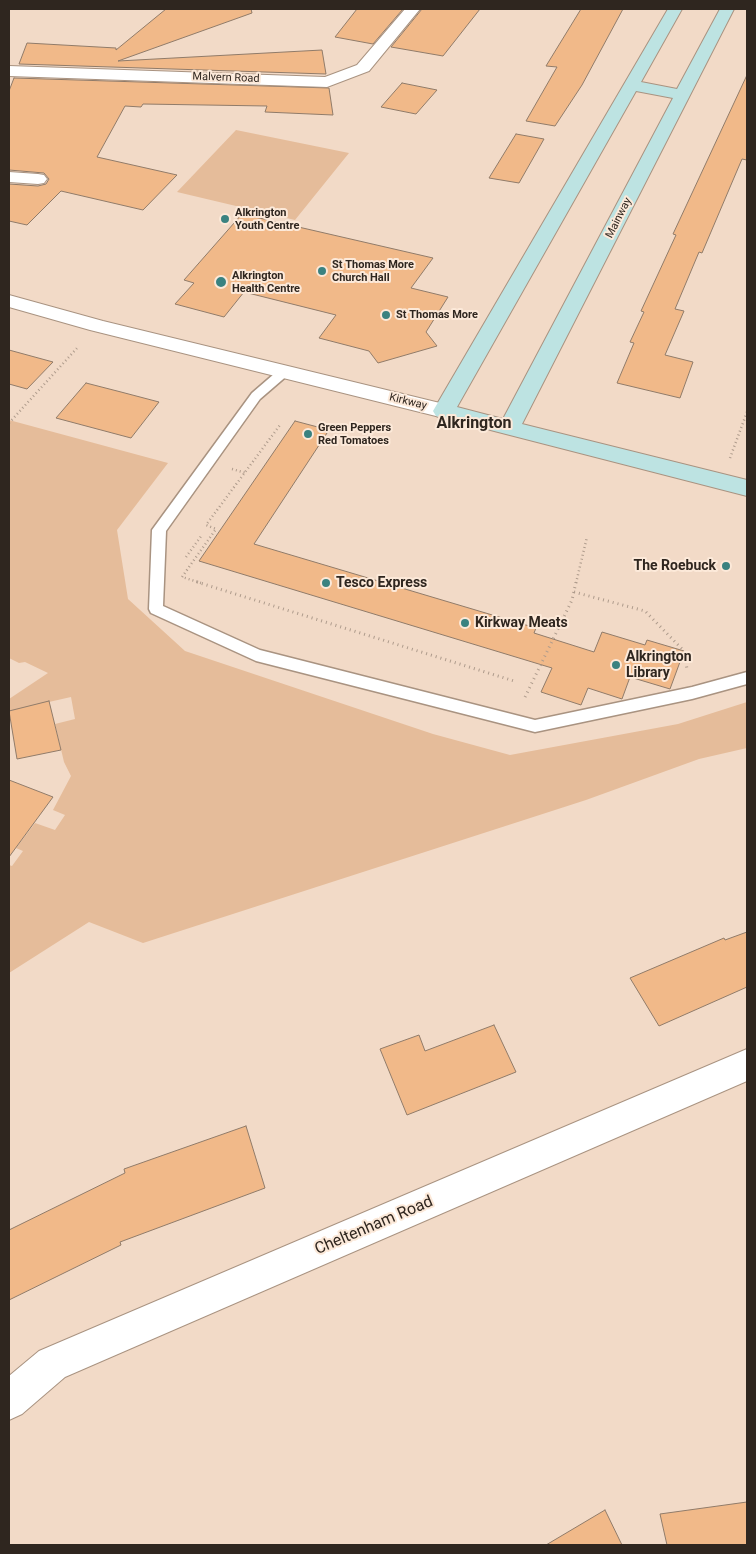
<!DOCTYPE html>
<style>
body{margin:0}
#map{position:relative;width:756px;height:1554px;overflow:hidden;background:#f2dac7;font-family:Roboto,sans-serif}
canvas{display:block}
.frame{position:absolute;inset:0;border:10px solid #2f261f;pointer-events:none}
</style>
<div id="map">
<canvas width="756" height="1554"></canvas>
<div class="frame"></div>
</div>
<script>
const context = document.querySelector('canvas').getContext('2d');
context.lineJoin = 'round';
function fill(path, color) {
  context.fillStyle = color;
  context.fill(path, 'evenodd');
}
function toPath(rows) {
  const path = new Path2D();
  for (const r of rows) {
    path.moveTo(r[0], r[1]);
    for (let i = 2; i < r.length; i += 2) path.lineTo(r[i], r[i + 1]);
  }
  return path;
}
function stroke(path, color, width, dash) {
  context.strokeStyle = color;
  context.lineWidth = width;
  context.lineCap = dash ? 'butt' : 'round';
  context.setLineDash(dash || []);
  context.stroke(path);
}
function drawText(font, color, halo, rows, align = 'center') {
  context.font = font + ' Roboto,sans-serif';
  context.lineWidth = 4;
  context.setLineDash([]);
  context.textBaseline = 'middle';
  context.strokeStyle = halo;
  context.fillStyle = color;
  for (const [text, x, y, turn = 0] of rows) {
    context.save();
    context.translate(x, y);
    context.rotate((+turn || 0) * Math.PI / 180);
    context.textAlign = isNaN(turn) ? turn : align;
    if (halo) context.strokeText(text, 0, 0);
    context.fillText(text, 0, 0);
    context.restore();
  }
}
fill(toPath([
 [236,130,349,153,295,220,177,192],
 [9,420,168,463,117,530,128,599,185,651,433,734,510,755,678,724,747,702,747,748,699,759,586,800,143,943,89,922,9,973,9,865,12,866,23,851,16,848,35,823,55,830,65,815,53,810,71,776,64,762,55,724,75,719,71,697,9,711,9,699,48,673,25,662,19,663,9,658]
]), '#e5bc9a');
const building = toPath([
 [166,9,251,9,252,13,118,61,322,50,326,74,19,64,27,43,116,48,116,50,166,9],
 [357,9,403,9,373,44,335,37,357,9],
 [422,9,480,9,443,56,391,47,422,9],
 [581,9,623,9,582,85,555,126,526,121,557,67,546,66,581,9],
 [747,75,747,160,742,159,702,253,699,252,675,309,684,311,665,355,693,362,680,398,617,383,634,343,630,342,644,312,641,311,676,235,673,234,747,75],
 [14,78,329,88,333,115,265,112,267,106,143,104,141,107,125,106,97,157,177,175,143,210,61,191,27,225,9,221,9,184,38,186,46,184,49,179,44,173,9,170,9,91,14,78],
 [402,83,437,90,416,114,381,107,402,83],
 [516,134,544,139,519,183,489,178,516,134],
 [242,214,433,258,411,288,448,297,426,332,437,346,378,363,369,351,319,338,336,315,244,292,224,317,175,304,194,283,184,280,242,214],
 [9,350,53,362,27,389,9,384,9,350],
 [86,383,121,392,159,402,131,438,56,418,86,383],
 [295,421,329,430,254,544,536,628,534,633,594,652,602,632,645,645,647,640,684,651,670,689,630,677,622,699,588,688,581,705,541,692,552,668,199,561,295,421],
 [49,701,61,750,17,759,9,711,49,701],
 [9,780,53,797,9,857,9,780],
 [747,932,747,987,659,1026,630,978,724,938,725,940,747,932],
 [494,1025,516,1072,407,1115,380,1049,419,1035,425,1051,494,1025],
 [246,1126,265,1188,120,1242,121,1245,9,1300,9,1230,125,1173,124,1169,246,1126],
 [747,1502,747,1545,667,1545,660,1514,747,1502],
 [605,1510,622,1545,546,1545,605,1510]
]);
fill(building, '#f1b989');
stroke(building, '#907b69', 1);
const lane = toPath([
 [285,367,289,368,291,371,289,374,260,399,166,531,163,606,260,650,535,720,692,687,747,672,747,684,692,699,535,732,256,661,151,613,149,609,152,530,252,393,281,368,285,367]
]);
const street = toPath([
 [405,9,420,9,369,71,327,87,9,76,9,66,325,77,357,65,405,9],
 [9,172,38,174,44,175,47,179,44,183,38,184,9,182,9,172],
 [9,295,103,321,444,404,452,406,455,411,452,416,444,418,90,330,9,307,9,295],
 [747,1049,747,1081,65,1377,22,1414,9,1420,9,1376,39,1351,747,1049]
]);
const secondary = toPath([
 [668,9,682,9,641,82,677,89,720,9,734,9,522,424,747,480,747,496,436,416,433,411,668,9],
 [636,91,673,98,503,419,457,407,636,91]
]);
stroke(lane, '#a99381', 3);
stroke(street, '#a99381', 2);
stroke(secondary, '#a99381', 2);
stroke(toPath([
 [9,423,78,347],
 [730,458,747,412],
 [232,469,246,473],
 [186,557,202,535],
 [201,583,182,577,216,529,206,525,280,425],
 [576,583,587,537]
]), '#ae9b8c', 2.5, [1, 3]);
stroke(toPath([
 [197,582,514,681],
 [574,592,645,611,684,651,687,669],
 [525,697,572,600,576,582]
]), '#ae9b8c', 3, [1, 4]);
fill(lane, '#fff');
fill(street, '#fff');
fill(secondary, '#bde3e2');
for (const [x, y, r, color] of [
 [225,219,5,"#3a8280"],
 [322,271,5,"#3a8280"],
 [221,282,6,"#3a8280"],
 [386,315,5,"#3a8280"],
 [308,434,5,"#3a8280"],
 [726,566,5,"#3a8280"],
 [326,583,5,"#3a8280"],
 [465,623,5,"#3a8280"],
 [616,665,5,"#3a8280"]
]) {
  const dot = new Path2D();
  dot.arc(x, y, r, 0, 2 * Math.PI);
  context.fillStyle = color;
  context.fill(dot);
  stroke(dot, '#fce9d9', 2);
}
drawText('11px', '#2f261f', '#fce9d9', [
 ["Malvern Road",226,78,2],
 ["Mainway",619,218,-63],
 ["Kirkway",408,402,14]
]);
drawText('bold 11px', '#2f261f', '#fce9d9', [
 ["Alkrington",235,213],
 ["Youth Centre",235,226],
 ["St Thomas More",332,265],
 ["Church Hall",332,278],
 ["Alkrington",232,276],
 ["Health Centre",232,289],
 ["St Thomas More",396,315],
 ["Green Peppers",318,428],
 ["Red Tomatoes",318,441]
], 'left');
drawText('bold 14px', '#2f261f', '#fce9d9', [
 ["The Roebuck",716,566,"right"],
 ["Tesco Express",336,583],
 ["Kirkway Meats",475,623],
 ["Alkrington",626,657],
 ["Library",626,673]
], 'left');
drawText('bold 16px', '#2f261f', '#fce9d9', [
 ["Alkrington",474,424]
]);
drawText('16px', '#2f261f', '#fce9d9', [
 ["Cheltenham Road",374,1226,-23]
]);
</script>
